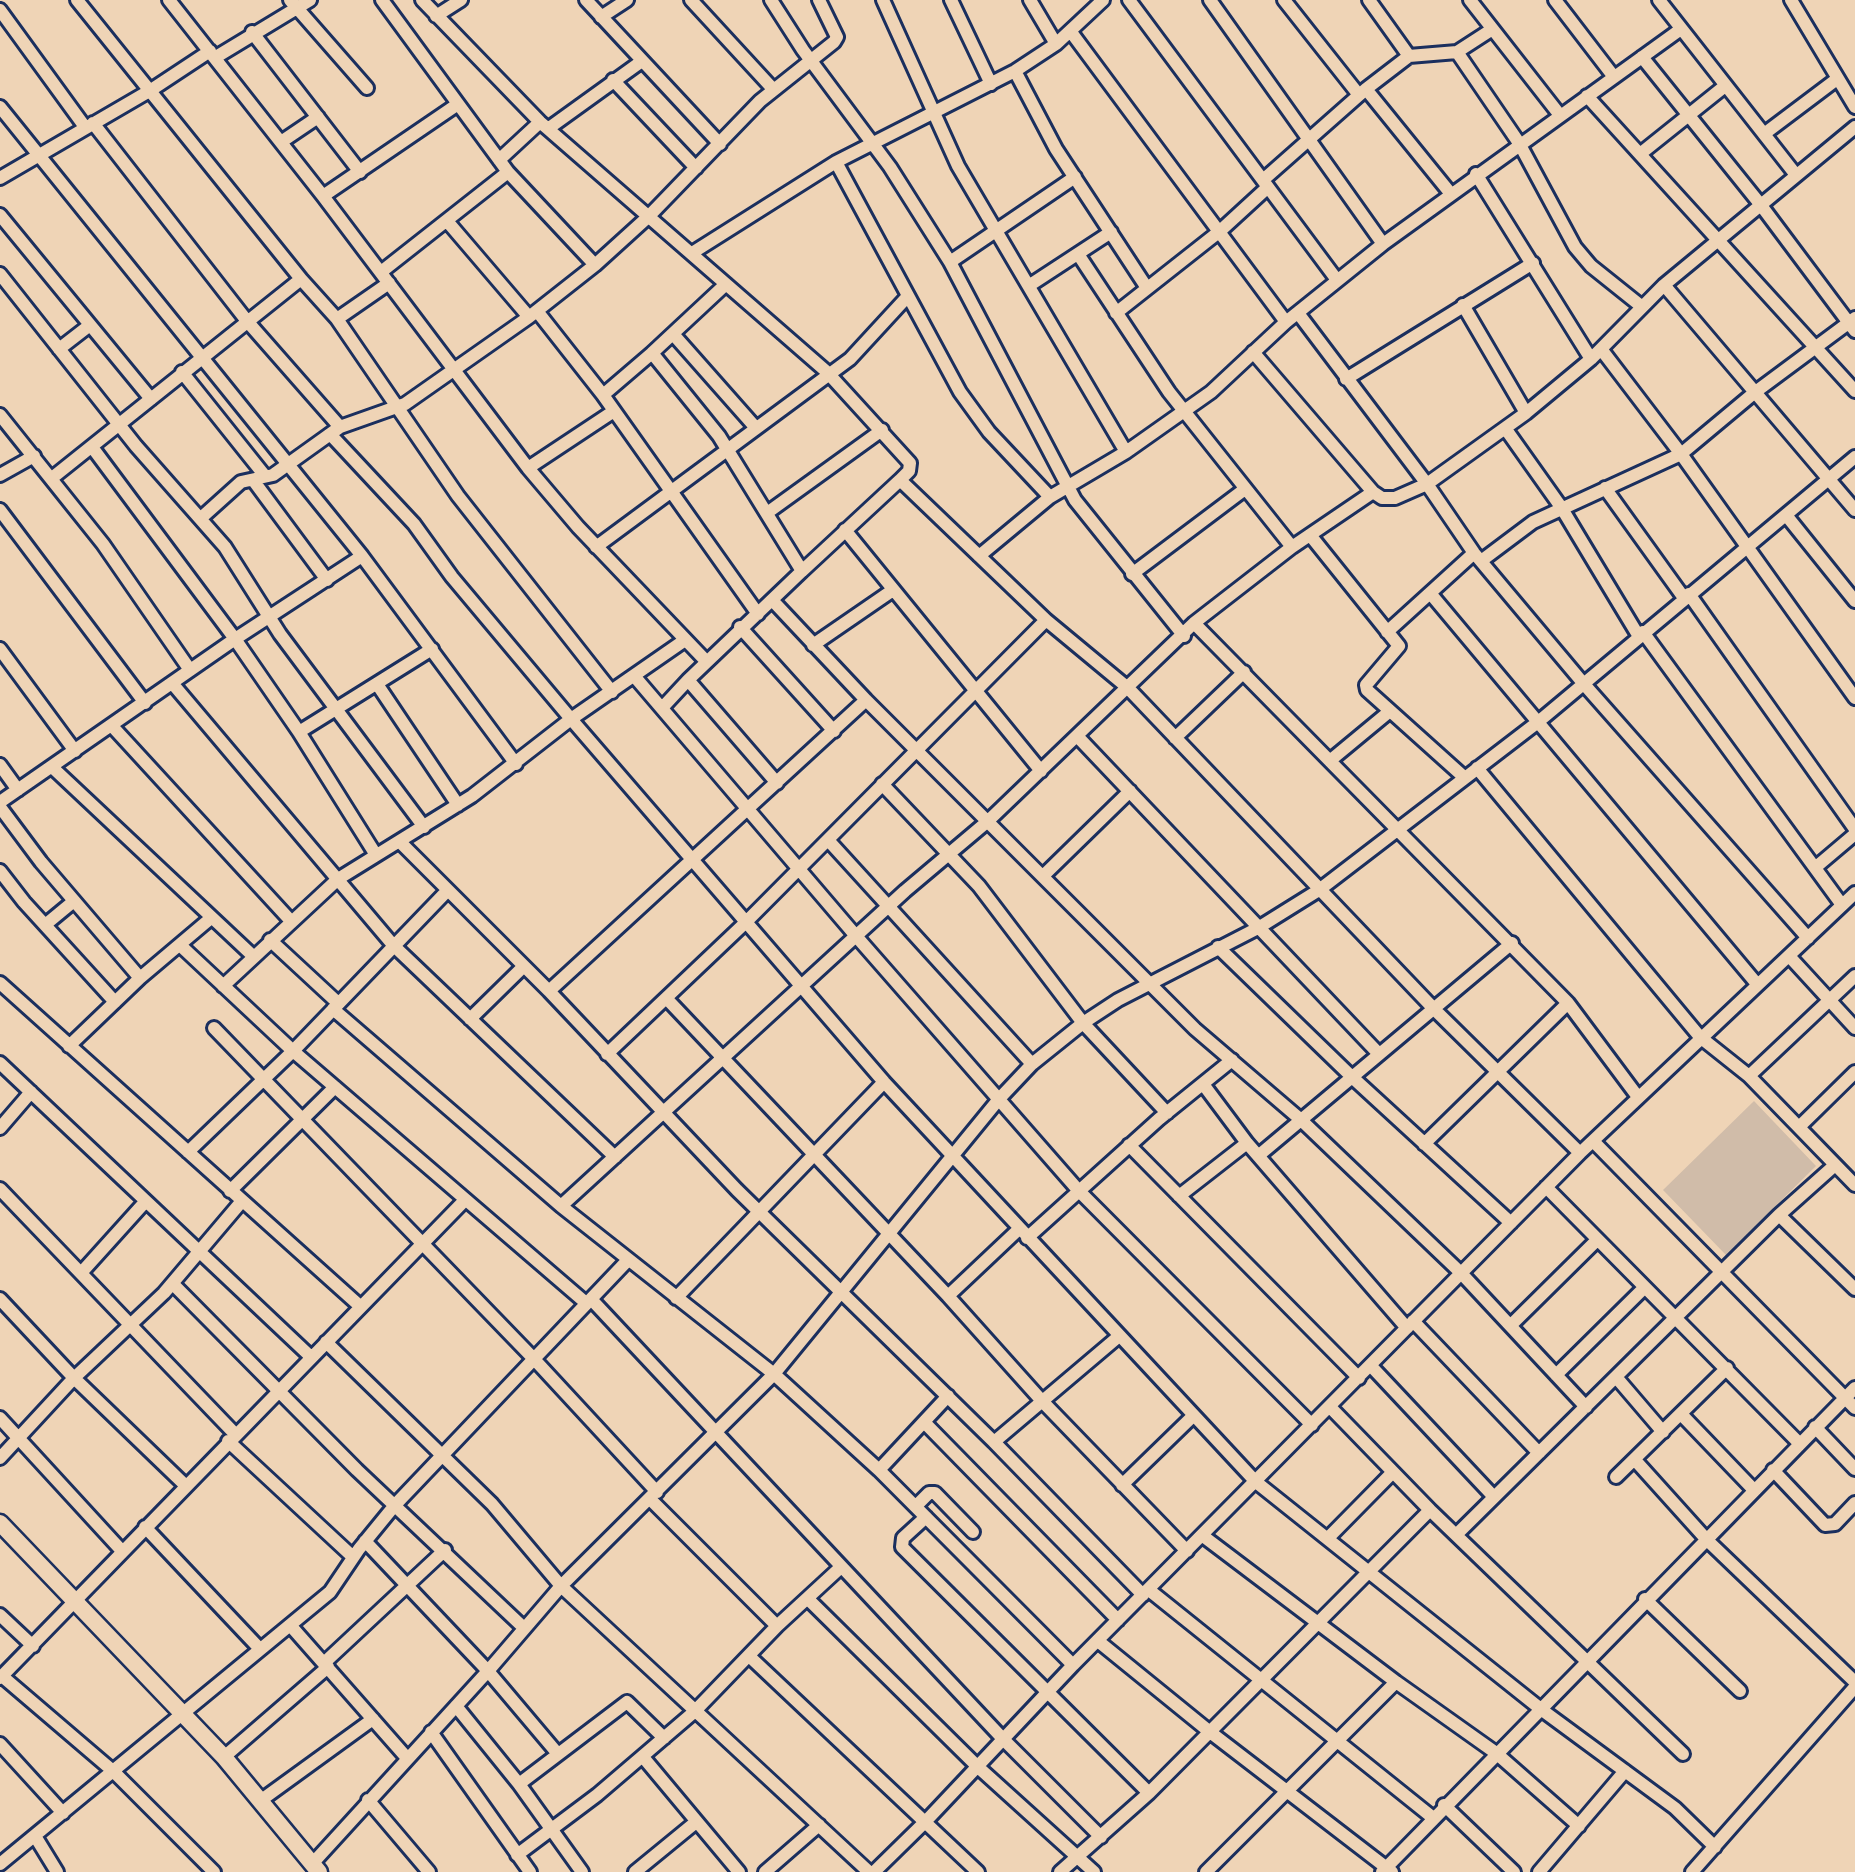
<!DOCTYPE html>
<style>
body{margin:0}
canvas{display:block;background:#efd4b6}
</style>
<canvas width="1855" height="1872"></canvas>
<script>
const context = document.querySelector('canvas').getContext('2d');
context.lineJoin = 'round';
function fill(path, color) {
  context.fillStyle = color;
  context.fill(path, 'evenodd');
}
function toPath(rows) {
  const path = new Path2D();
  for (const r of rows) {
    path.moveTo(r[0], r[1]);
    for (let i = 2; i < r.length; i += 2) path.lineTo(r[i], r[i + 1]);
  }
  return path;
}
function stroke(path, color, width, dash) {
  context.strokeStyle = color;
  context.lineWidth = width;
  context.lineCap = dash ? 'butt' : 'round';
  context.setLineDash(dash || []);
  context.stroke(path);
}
fill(toPath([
 [1754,1101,1816,1166,1726,1255,1663,1190]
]), '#d0bca9');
const street = toPath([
 [77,0,301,279,337,319,458,496,612,692],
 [169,0,323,196,528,468,578,527,706,661],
 [290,0,367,88],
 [382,0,508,172,595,265],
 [422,0,540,122,827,372,910,463,909,471,900,480,1046,620,1128,688,1435,1010,1580,1153],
 [586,0,720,144],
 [691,0,773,89],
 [771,0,803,50,890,167,950,262,1075,500,1184,636],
 [883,0,958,166,1126,452],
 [951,0,991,84],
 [1030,0,1056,44],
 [1129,0,1337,280],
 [1210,0,1383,244],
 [1284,0,1359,95],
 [1369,0,1409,56],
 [1470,0,1559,114],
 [1555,0,1614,77],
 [1659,0,1796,175],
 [1791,0,1855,107],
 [0,10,85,127],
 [436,16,461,0],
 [601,17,627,0],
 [252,32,360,172],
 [1071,32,1286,322],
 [1457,52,1519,143,1575,247,1591,266,1641,306],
 [216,57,310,0],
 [1642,57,1760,204,1855,331],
 [1015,71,1056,149,1147,288],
 [613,80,696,168],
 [1366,89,1451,194],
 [1587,96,1855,391],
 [0,107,362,556,516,764],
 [93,123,247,321,340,427],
 [549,128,642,61],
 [1764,134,1837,79],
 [281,142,318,117],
 [1640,154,1725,86],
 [499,160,540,122],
 [836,162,960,392,989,432,1050,497],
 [1476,174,1591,359],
 [0,178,151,90,210,51],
 [1263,180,1366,89,1409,56,1457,52,1491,30],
 [323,196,458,104],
 [0,215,151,399],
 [447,221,529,317],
 [692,253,836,162,1015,71,1056,44,1103,0],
 [1078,254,1169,392,1292,547],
 [950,262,1075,177],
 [381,272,508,172],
 [0,274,136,446,225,547,280,634,424,827],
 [726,284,652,353,719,436,802,571,900,480],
 [1030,285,1111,232],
 [1664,285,1855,510],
 [1463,305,1526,413],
 [537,311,603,395,758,614],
 [1116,313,1220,231,1268,187],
 [1298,313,1427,484,1474,553,1583,683,1808,938],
 [337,319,389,283],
 [673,334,756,428],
 [59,349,90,325],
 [1601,349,1681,454,1855,698],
 [1253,352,1373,492,1382,498,1395,498,1427,484,1526,413,1591,359,1664,285,1855,127],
 [182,372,265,476],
 [1346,379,1533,263],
 [603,395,652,353],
 [0,415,103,544,190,670],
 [1505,428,1561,507,1638,635],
 [330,434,414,524,452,577,571,719,884,1082,1256,1482,1542,1710,1675,1808,1715,1847],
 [92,447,235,639,299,732,376,855],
 [528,468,614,411],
 [0,475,34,456],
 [52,478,301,279],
 [253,480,327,580],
 [1605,488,1684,598],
 [0,510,145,703],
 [767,513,882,430],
 [1786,515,1855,601],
 [201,518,241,482,273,475,340,427,405,404,529,317,595,265,649,216,760,101,834,42,837,37,819,0],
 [845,530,1041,771],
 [1310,535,1399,646,1366,685,1367,690,1465,778],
 [596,547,850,359,908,296],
 [979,556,1050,497,1126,452,1211,392,1286,322,1383,244,1681,29],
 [1481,561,1533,522,1681,454,1754,393,1855,318],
 [1132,574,1245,489],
 [1430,593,1757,984],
 [1689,594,1855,829],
 [773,601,866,700,1195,1029,1300,1119,1461,1273,1586,1407],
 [1194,623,1568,1003,1424,1144],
 [740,627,834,731],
 [1387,632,1474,553],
 [1643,632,1842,905],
 [813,645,893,590],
 [0,649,75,751],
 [635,677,856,936,1079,1191,1312,1425],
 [172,683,393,945,615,1157],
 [377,684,458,805],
 [662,708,688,680],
 [112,726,290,920],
 [299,732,432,649],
 [1078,737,1379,1054],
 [1175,738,1244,672],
 [1332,759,1390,711],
 [0,765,18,790],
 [52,767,253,956],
 [1477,768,1700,1037,1749,1076,1855,1185],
 [777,783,688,680,802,571],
 [882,784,979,886,1083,1023,1167,1113],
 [0,802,235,639,362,556],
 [0,807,41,862,140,978],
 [828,840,1032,1064],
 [400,842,549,991,737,1190,994,1442,1143,1595],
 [1816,867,1855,834],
 [0,871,24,902,115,1002],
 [1044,875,1130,791],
 [45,925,74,901],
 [270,940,338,1003],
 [181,946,293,1051,586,1303],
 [1218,947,1352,1077,1511,1223],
 [1789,956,1855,1028],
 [0,983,361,1307],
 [223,986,338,879,472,796,571,719,685,640],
 [549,991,866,700],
 [667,999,948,1296,1042,1401,1187,1551],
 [1568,1003,1638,1097],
 [333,1009,561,1206,774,1374,879,1470,1073,1665],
 [470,1019,523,967],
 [214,1028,534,1359,657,1492],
 [69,1046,140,978,211,918],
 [607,1054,745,923,1046,620],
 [0,1063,311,1357],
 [1749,1076,1855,976],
 [1203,1084,1247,1143,1407,1328],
 [1799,1127,1855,1072],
 [0,1128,31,1092],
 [1593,1141,1855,1408],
 [1129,1145,1359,1378],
 [188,1152,293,1051,447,891],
 [1258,1156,1512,943],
 [1546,1187,1799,1443],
 [0,1189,235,1434],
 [230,1191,335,1087],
 [1179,1196,1247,1143],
 [561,1206,905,891,988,821,1194,623,1292,547,1373,492],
 [1779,1215,1855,1289],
 [1027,1238,1159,1119,1232,1060],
 [81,1273,145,1202],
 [173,1284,357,1470,524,1628],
 [948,1296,1019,1229],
 [676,1298,884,1082],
 [0,1299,74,1378,186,1486],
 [591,1299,1004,1740,1101,1837],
 [1413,1321,1539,1453],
 [1511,1325,1597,1240],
 [326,1342,492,1504,561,1586,869,1872],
 [1371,1366,1494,1497],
 [1556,1375,1644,1288],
 [1616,1377,1663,1432],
 [1330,1407,1430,1510,1683,1754],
 [1681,1414,1753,1489],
 [0,1418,122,1551],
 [924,1422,1118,1620],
 [1815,1427,1855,1469],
 [228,1441,353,1557],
 [994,1442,1118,1337],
 [0,1458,74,1378,164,1293,242,1201],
 [1635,1460,1707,1540,1855,1682],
 [879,1470,948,1396],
 [1773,1470,1825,1525,1835,1524,1855,1503],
 [1616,1477,1727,1368],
 [1122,1485,1193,1416],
 [650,1499,777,1626],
 [916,1506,929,1493,935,1493,973,1532],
 [926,1517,903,1538,902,1547,1149,1793],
 [145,1527,260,1649],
 [1456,1535,1779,1215,1835,1165],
 [1203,1536,1396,1682,1496,1753,1579,1826],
 [1328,1538,1392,1473],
 [365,1541,488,1671,558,1754],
 [1149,1590,1432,1817],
 [808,1599,978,1767,1094,1872],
 [1645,1599,1740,1691],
 [0,1615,33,1646],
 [290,1625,407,1758],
 [1098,1641,1210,1732,1392,1872],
 [749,1656,978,1872],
 [324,1663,445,1550],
 [2,1676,113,1771,214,1872],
 [0,1678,465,1200],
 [456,1706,519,1784,582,1872],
 [431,1732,530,1872],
 [0,1744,63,1813],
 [224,1757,328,1667],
 [643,1757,739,1872],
 [519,1784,627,1702,664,1738],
 [368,1800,429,1872],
 [260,1801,373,1719],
 [1444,1805,1514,1872],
 [35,1836,57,1872],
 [517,1855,597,1795,694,1712,777,1626,841,1567],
 [0,1864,330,1592,359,1549,395,1505,628,1260],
 [312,1864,488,1671,561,1586,774,1374,999,1099,1032,1064,1083,1023,1118,1000,1258,928,1319,890,1538,722,1855,457],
 [635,1872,696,1822],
 [765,1872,819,1825],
 [874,1872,926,1821,1073,1665,1580,1153,1855,893],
 [1060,1872,1149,1793,1430,1510],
 [1206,1872,1396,1682],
 [1382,1872,1855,1388],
 [1539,1872,1625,1771],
 [1692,1872,1855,1687]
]);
const secondary = toPath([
 [0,1523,224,1757,319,1872]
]);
stroke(street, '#1b2f5e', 18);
stroke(secondary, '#1b2f5e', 21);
stroke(street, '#efd4b6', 12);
stroke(secondary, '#efd4b6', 16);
</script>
